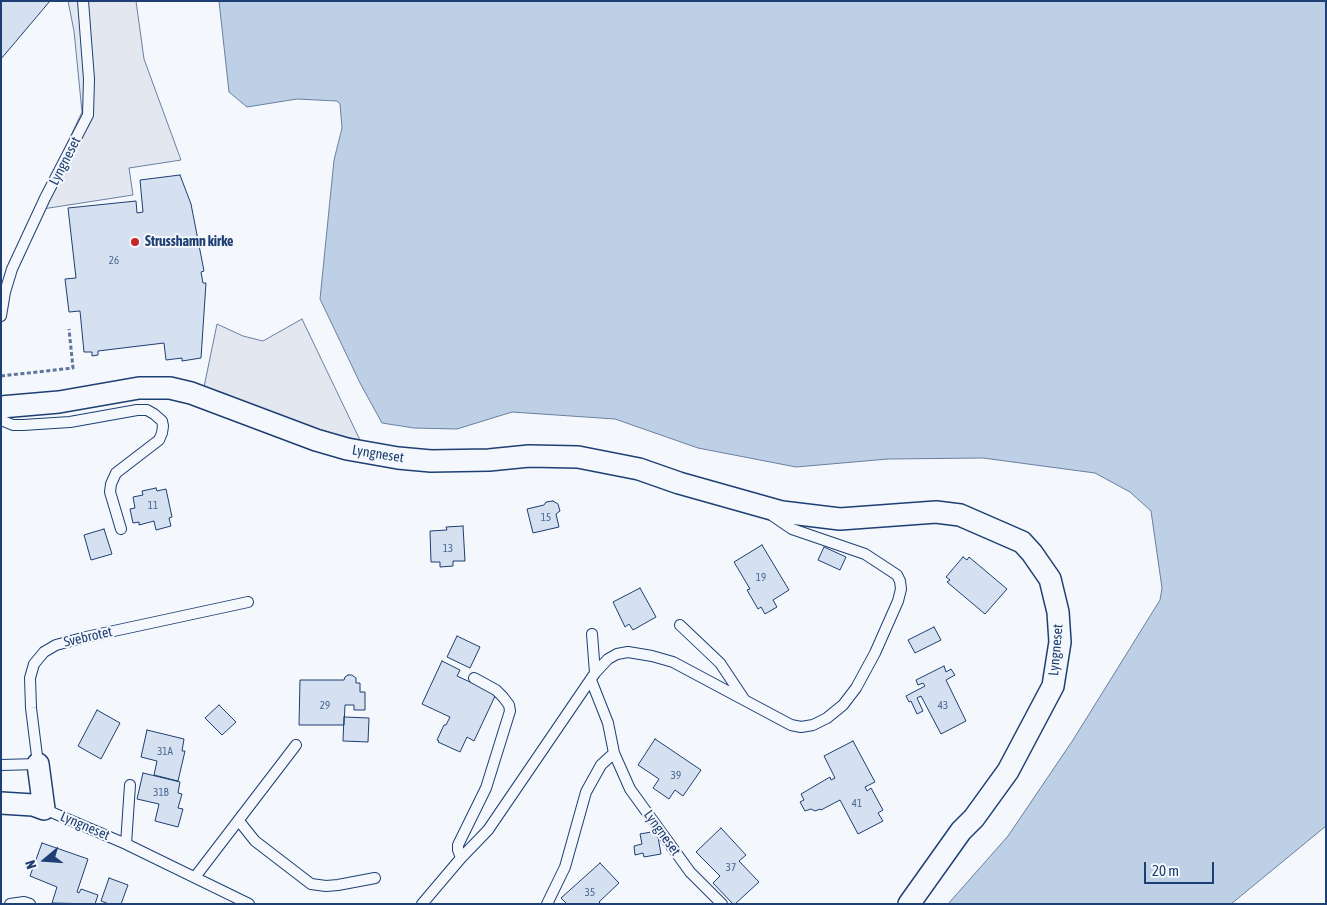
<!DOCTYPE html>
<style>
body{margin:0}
#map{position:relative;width:1327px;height:905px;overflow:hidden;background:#f4f7fb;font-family:"Asap Condensed",sans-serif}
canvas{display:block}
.frame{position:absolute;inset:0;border:2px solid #1d3f73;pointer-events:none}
.north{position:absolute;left:20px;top:835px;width:50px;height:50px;-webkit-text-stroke:4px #f4f7fb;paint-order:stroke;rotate:252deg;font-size:14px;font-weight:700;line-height:20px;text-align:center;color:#1d3f73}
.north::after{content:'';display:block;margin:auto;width:18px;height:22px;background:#1d3f73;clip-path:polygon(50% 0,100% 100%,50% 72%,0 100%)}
.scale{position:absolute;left:1144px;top:862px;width:70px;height:22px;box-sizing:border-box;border:2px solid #1d3f73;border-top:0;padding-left:6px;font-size:15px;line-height:18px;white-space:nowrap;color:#1d3f73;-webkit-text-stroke:4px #f4f7fb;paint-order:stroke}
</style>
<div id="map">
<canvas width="1327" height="905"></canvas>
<div class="frame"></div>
<div class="north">N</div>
<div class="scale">20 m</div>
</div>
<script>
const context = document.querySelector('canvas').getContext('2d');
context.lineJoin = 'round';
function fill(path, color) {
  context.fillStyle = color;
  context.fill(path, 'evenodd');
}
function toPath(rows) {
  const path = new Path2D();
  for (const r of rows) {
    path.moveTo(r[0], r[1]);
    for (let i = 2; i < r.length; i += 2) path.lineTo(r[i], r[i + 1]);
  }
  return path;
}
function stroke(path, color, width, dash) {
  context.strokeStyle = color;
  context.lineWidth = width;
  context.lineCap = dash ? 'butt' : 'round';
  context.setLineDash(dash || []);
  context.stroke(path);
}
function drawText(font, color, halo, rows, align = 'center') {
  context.font = font + ' "Asap Condensed",sans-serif';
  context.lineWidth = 4;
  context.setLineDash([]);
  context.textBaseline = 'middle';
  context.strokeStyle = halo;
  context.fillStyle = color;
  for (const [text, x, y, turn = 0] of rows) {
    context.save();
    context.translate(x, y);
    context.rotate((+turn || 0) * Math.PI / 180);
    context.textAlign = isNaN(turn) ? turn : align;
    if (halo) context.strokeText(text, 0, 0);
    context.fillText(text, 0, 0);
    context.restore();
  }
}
const parking = toPath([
 [68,1,136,1,144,59,181,160,129,168,133,195,36,210,82,112,74,31,68,1],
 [302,319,360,440,328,433,280,418,226,394,204,387,217,324,243,336,263,341,302,319]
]);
fill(parking, '#e3e8f0');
stroke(parking, '#687fa3', 1);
const water = toPath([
 [219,1,1326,1,1326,826,1231,904,948,904,1008,836,1073,740,1160,600,1162,588,1151,511,1130,492,1095,473,983,458,888,459,796,467,698,448,615,419,512,412,457,429,414,428,382,423,360,383,320,299,334,160,342,128,340,104,337,101,297,99,247,107,229,92,219,1]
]);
fill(water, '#bed0e5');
stroke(water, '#687fa3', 1);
const building = toPath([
 [1,1,50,1,1,59,1,1],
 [180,175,191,204,204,271,201,272,203,283,206,283,201,358,182,361,182,358,166,360,164,343,98,351,98,355,92,356,92,352,84,352,80,311,69,312,65,279,76,278,68,208,136,201,137,213,143,212,140,180,180,175],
 [156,488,157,491,166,489,172,517,169,518,171,526,156,530,154,521,139,525,139,522,133,523,130,509,135,508,133,497,143,495,142,491,156,488],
 [553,501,558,504,560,511,556,514,559,527,533,533,527,509,544,505,546,502,553,501],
 [463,526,465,561,453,561,453,566,440,567,440,562,431,562,430,531,447,530,446,527,463,526],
 [104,529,112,554,91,560,84,535,104,529],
 [762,545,789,590,773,600,777,607,765,614,761,607,758,609,747,590,750,589,734,562,762,545],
 [824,547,846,557,840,570,818,560,824,547],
 [963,557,967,560,969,557,1007,589,985,614,947,582,950,580,946,577,963,557],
 [640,588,656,617,633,630,629,624,625,627,613,602,640,588],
 [934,627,941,640,915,653,908,640,934,627],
 [457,636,480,647,470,668,447,657,457,636],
 [442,661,460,670,457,676,496,694,474,741,467,737,460,752,438,742,439,741,437,740,444,725,446,725,450,717,422,704,442,661],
 [944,666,946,672,951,669,955,675,946,680,966,721,941,734,921,696,917,698,923,711,917,714,911,701,909,702,906,696,925,686,923,683,918,685,916,680,944,666],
 [348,675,352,675,356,678,356,683,360,683,360,692,365,692,365,710,354,710,354,705,345,705,344,725,299,725,300,680,344,680,345,677,348,675],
 [219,705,236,722,222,735,205,718,219,705],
 [97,710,120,723,101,759,78,746,97,710],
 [344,717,369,718,368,742,343,741,344,717],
 [147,730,184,739,182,751,185,751,178,781,154,775,157,761,141,757,147,730],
 [655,739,701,770,683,796,675,790,669,799,653,788,659,779,638,765,655,739],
 [853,741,875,782,865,787,867,791,871,788,883,810,878,813,883,821,858,834,840,800,821,810,820,809,815,811,811,809,805,811,800,802,804,800,801,794,830,777,831,780,835,778,824,756,853,741],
 [143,773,180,782,178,793,182,794,178,808,183,809,178,827,155,821,159,804,137,799,143,773],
 [721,828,746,855,739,861,759,882,735,904,733,904,713,883,720,876,696,852,721,828],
 [657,831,661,854,644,857,643,853,635,855,634,846,642,844,640,834,657,831],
 [42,843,88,859,77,892,79,893,81,889,98,895,95,904,52,903,57,887,30,876,42,843],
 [600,863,619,883,599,902,601,904,567,904,561,898,600,863],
 [109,878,128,885,121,904,109,904,101,901,109,878]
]);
fill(building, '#d5e0f0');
stroke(building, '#1d3f73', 1);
const service = toPath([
 [1,316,5,292,12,269,45,198,88,115,89,79,83,1],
 [1,420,13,425,23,425,70,422,137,410,147,410,154,414,162,421,163,426,162,433,159,440,116,473,111,484,110,492,121,529],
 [680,625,720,663,744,699],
 [592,634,595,673],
 [591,680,608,723,614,753,630,789,690,872,722,904],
 [1,765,38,764,31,708,30,678,34,664,44,652,56,645,86,637,248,602],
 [44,809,126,844,249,904],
 [239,821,255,841,311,884,326,886,338,885,375,878],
 [126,844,130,785],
 [461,858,458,850,458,845,486,788,510,711,509,705,503,697,496,690,474,678],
 [195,877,296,745],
 [10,904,24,902,30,904],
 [422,904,461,858,488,830,595,673,608,659,617,654,628,652,652,656,673,662,791,725,801,727,813,725,827,718,843,705,856,688,875,653,898,601,901,589,900,581,897,575,865,554,792,529,773,516],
 [547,904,565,867,586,792,601,765,614,753]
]);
const minor = toPath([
 [1,407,59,402,139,388,170,388,191,393,316,440,347,449,398,458,431,461,489,460,529,456,578,457,639,469,679,483,782,512,840,519,936,512,960,515,1022,542,1032,553,1050,579,1058,612,1060,642,1053,686,1008,771,974,818,961,831,909,904],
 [1,803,33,805,44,809,38,764]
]);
stroke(service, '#1d3f73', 12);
stroke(minor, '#1d3f73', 24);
stroke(toPath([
 [1,376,73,368,69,329]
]), '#5e769c', 3, [4, 2.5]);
stroke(service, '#f4f7fb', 10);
stroke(minor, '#f4f7fb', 21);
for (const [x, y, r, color] of [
 [135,242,5,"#c62828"]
]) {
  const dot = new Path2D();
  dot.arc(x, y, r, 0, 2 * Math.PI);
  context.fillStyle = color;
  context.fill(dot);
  stroke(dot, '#f4f7fb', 2);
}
drawText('11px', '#4b6792', null, [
 ["26",114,261],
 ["11",153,506],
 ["15",546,518],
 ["13",448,549],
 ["19",761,578],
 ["29",325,706],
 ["43",943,706],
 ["31A",165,752],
 ["39",676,776],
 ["31B",161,793],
 ["41",857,804],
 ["37",731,868],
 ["35",590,893]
]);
drawText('14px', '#1d3f73', '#f4f7fb', [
 ["Lyngneset",65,161,-63],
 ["Lyngneset",378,454,9],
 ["Svebrotet",88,637,-13],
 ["Lyngneset",1056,650,-85],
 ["Lyngneset",85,826,23],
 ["Lyngneset",662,833,54]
]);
drawText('bold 14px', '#1d3f73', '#f4f7fb', [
 ["Strusshamn kirke",145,242]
], 'left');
</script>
